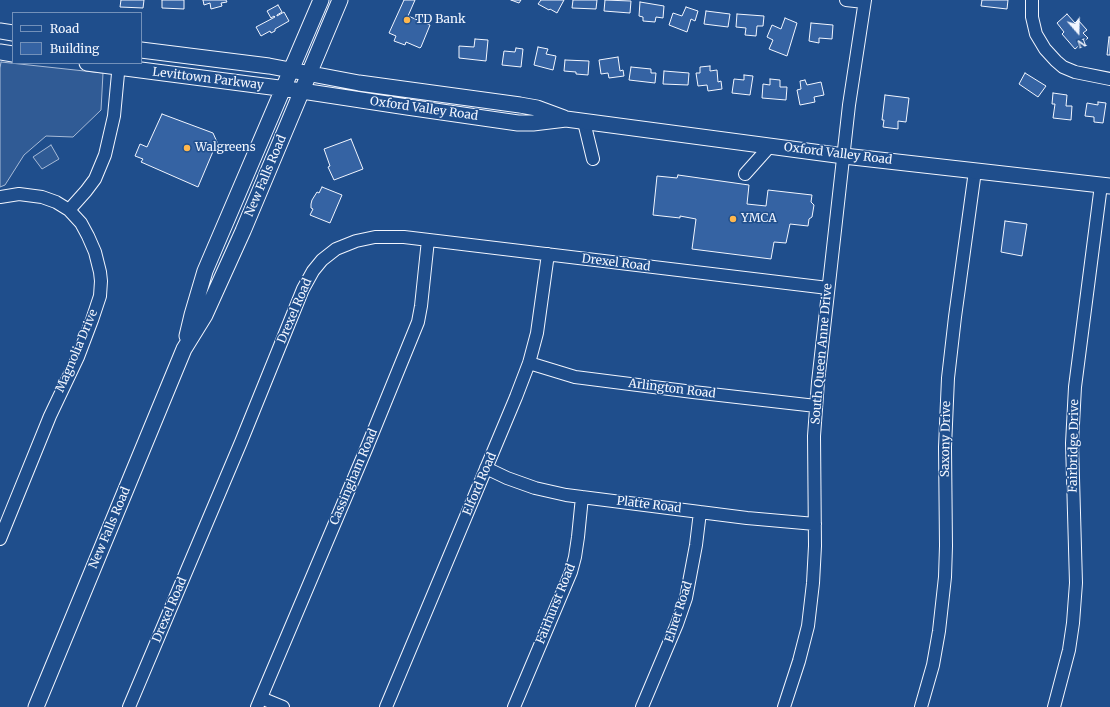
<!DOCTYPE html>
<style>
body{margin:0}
#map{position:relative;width:1110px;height:707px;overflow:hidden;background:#1f4e8c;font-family:Merriweather,serif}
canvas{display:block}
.legend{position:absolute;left:12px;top:12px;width:130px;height:52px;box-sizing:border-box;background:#1f4e8c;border:1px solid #7391ba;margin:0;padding:5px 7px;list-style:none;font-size:12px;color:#f2f6ff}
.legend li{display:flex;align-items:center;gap:8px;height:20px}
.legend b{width:20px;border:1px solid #7391ba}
.north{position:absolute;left:1058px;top:12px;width:40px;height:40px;-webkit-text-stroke:3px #1f4e8c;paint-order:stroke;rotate:160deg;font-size:11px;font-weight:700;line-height:16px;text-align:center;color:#f2f6ff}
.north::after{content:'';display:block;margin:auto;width:14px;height:18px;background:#f2f6ff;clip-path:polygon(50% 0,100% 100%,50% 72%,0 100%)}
</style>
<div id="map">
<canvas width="1110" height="707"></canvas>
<ul class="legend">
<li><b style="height:5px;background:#1f4e8c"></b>Road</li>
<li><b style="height:11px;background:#3563a3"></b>Building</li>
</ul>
<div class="north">N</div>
</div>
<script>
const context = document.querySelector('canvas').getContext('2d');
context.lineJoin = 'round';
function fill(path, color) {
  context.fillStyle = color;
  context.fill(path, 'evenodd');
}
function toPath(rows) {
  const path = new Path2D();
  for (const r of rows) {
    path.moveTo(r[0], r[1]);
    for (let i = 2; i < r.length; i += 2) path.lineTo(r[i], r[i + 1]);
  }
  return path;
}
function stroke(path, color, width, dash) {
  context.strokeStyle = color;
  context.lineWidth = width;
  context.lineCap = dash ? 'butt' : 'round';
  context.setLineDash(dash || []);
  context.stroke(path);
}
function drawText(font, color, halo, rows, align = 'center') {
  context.font = font + ' Merriweather,serif';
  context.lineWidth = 3;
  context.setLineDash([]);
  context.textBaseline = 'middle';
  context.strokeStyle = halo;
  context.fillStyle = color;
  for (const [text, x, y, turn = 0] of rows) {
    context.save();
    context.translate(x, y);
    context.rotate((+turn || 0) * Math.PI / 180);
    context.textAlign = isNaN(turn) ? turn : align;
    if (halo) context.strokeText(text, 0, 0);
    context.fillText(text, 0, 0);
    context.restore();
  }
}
const built = toPath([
 [1,62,103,73,101,110,73,137,46,136,24,155,5,185,0,187,0,68,1,62],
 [51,145,59,159,42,169,33,157,51,145]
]);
fill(built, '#305b95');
stroke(built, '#a8bbd7', 1);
const building = toPath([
 [121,0,144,0,143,8,120,7,121,0],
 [162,0,184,0,184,9,162,8,162,0],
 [203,0,226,0,227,2,221,3,222,6,211,9,210,3,204,5,203,0],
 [404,0,415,0,408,16,430,25,421,47,420,48,406,42,405,45,394,41,396,36,389,33,404,0],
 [511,0,521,0,519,3,511,0],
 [541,0,564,0,557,13,550,9,549,10,538,4,541,0],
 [573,0,597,0,596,9,572,8,573,0],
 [605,0,631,1,630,13,604,11,605,0],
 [982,0,1008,0,1007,9,981,6,982,0],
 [640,2,664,6,663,18,656,17,655,22,643,21,643,17,639,16,640,2],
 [278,5,282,12,277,15,277,16,284,12,289,21,275,29,275,31,271,33,270,31,261,36,256,27,275,17,274,16,271,18,267,11,278,5],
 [686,7,698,11,695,21,691,19,687,32,669,25,673,13,682,16,686,7],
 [706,11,730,14,728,27,704,24,706,11],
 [737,14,764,16,763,26,757,26,756,36,745,35,746,28,736,27,737,14],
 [1067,14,1075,23,1078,20,1087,30,1083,33,1088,38,1075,49,1062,34,1064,32,1057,23,1067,14],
 [785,18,797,23,787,56,769,49,773,40,767,37,772,25,781,29,785,18],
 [811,23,833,25,832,39,819,38,819,43,809,41,811,23],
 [1109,37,1110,37,1110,55,1107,55,1109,37],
 [475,39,488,40,486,61,459,58,459,46,474,47,475,39],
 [538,47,548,49,546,54,556,56,553,70,534,65,538,47],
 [516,48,523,49,521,67,502,65,504,51,515,52,516,48],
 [618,57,620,71,623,70,624,76,609,78,608,73,601,74,599,60,618,57],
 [565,60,589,61,588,75,576,74,576,72,564,71,565,60],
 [710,66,710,71,717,70,718,82,721,81,722,89,708,91,707,85,698,86,696,73,700,73,700,67,710,66],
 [631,67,651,69,651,73,656,73,655,83,629,80,631,67],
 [664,71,689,73,688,85,663,84,664,71],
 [1025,73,1046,86,1038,97,1019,84,1025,73],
 [744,75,753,76,750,95,732,93,734,79,744,80,744,75],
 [770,79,780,80,780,87,787,87,786,100,762,98,763,84,770,85,770,79],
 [805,80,807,85,821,82,824,95,814,97,815,102,800,105,797,90,801,89,800,81,805,80],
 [1053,93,1067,95,1066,106,1072,106,1071,120,1053,118,1055,104,1052,104,1053,93],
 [885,95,909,98,906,122,898,121,898,129,883,127,884,120,882,120,885,95],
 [1098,102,1106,103,1103,123,1094,122,1094,117,1085,116,1087,103,1098,105,1098,102],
 [162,114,213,133,217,142,198,187,141,162,143,159,135,156,140,144,147,147,162,114],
 [351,139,363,169,334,180,328,167,330,166,324,149,351,139],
 [678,175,749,185,747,204,766,206,768,190,812,195,811,202,814,205,812,217,809,219,808,226,790,224,786,243,774,242,771,259,692,249,696,219,680,216,680,218,653,215,657,176,677,178,678,175],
 [322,187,342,195,330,223,310,215,313,209,311,208,311,204,312,200,317,192,319,193,322,187],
 [1005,221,1027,224,1022,256,1001,252,1005,221]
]);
fill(building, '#3563a3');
stroke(building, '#f2f6ff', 1);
const minor = toPath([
 [846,0,864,2],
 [1032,0,1032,17,1036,34,1045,49,1056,61,1063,67,1075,72,1110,79],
 [584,122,593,159],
 [745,174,770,146],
 [0,197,19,194,42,197,56,202,69,210,81,223,88,236,95,252,100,272,101,281,100,296,92,320,78,357,50,416,0,539],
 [69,210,86,191,95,179,105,155,114,116,119,63],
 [529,363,575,377,693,392,816,406],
 [486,468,507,478,535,488,566,495,747,518,815,524],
 [261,698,283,707],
 [129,707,241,442,303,289,313,271,322,260,336,249,356,241,375,237,404,237,828,288],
 [257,707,367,447,418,322,421,306,428,240],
 [386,707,516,397,529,363,537,333,548,254],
 [514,707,571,572,575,557,578,537,582,497],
 [642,707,677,624,686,598,696,545,700,512],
 [784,707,799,661,808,626,813,583,815,546,814,436,818,382,849,105,865,0],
 [921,707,933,665,939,631,945,577,946,546,945,447,948,378,955,317,975,171],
 [1054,707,1069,650,1073,623,1076,583,1072,443,1075,387,1101,185]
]);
const major = toPath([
 [0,31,13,33],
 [141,50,269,66,359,83,520,105,537,108,564,118],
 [0,52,13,54],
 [87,63,302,91,407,107,518,123,533,123,566,119,844,156,1110,186],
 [187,336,192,315,205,271,321,0],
 [36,707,184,349,205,315,243,231,340,0]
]);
stroke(minor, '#f2f6ff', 14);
stroke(major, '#f2f6ff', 17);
stroke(minor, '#1f4e8c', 12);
stroke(major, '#1f4e8c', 15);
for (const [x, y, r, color] of [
 [407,20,4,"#ffb74d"],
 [187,148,4,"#ffb74d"],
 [733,219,4,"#ffb74d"]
]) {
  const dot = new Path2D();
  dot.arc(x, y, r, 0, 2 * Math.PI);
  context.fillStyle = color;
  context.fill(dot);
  stroke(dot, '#1f4e8c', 1.5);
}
drawText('12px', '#f2f6ff', '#1f4e8c', [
 ["TD Bank",415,20],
 ["Walgreens",195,148],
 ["YMCA",741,219]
], 'left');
drawText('12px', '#f2f6ff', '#1f4e8c', [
 ["Levittown Parkway",208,79,7],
 ["Oxford Valley Road",424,109,8],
 ["Oxford Valley Road",838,154,7],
 ["New Falls Road",266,176,-67],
 ["Drexel Road",616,263,7],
 ["Drexel Road",295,311,-67],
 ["Magnolia Drive",77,351,-67],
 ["South Queen Anne Drive",822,354,-85],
 ["Arlington Road",672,389,7],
 ["Saxony Drive",946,439,-89],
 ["Fairbridge Drive",1074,446,-89],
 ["Cassingham Road",354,477,-67],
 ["Elford Road",480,484,-67],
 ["Platte Road",649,505,7],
 ["New Falls Road",110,528,-67],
 ["Fairhurst Road",556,604,-68],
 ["Drexel Road",170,610,-67],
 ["Ehret Road",679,612,-72]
]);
</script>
